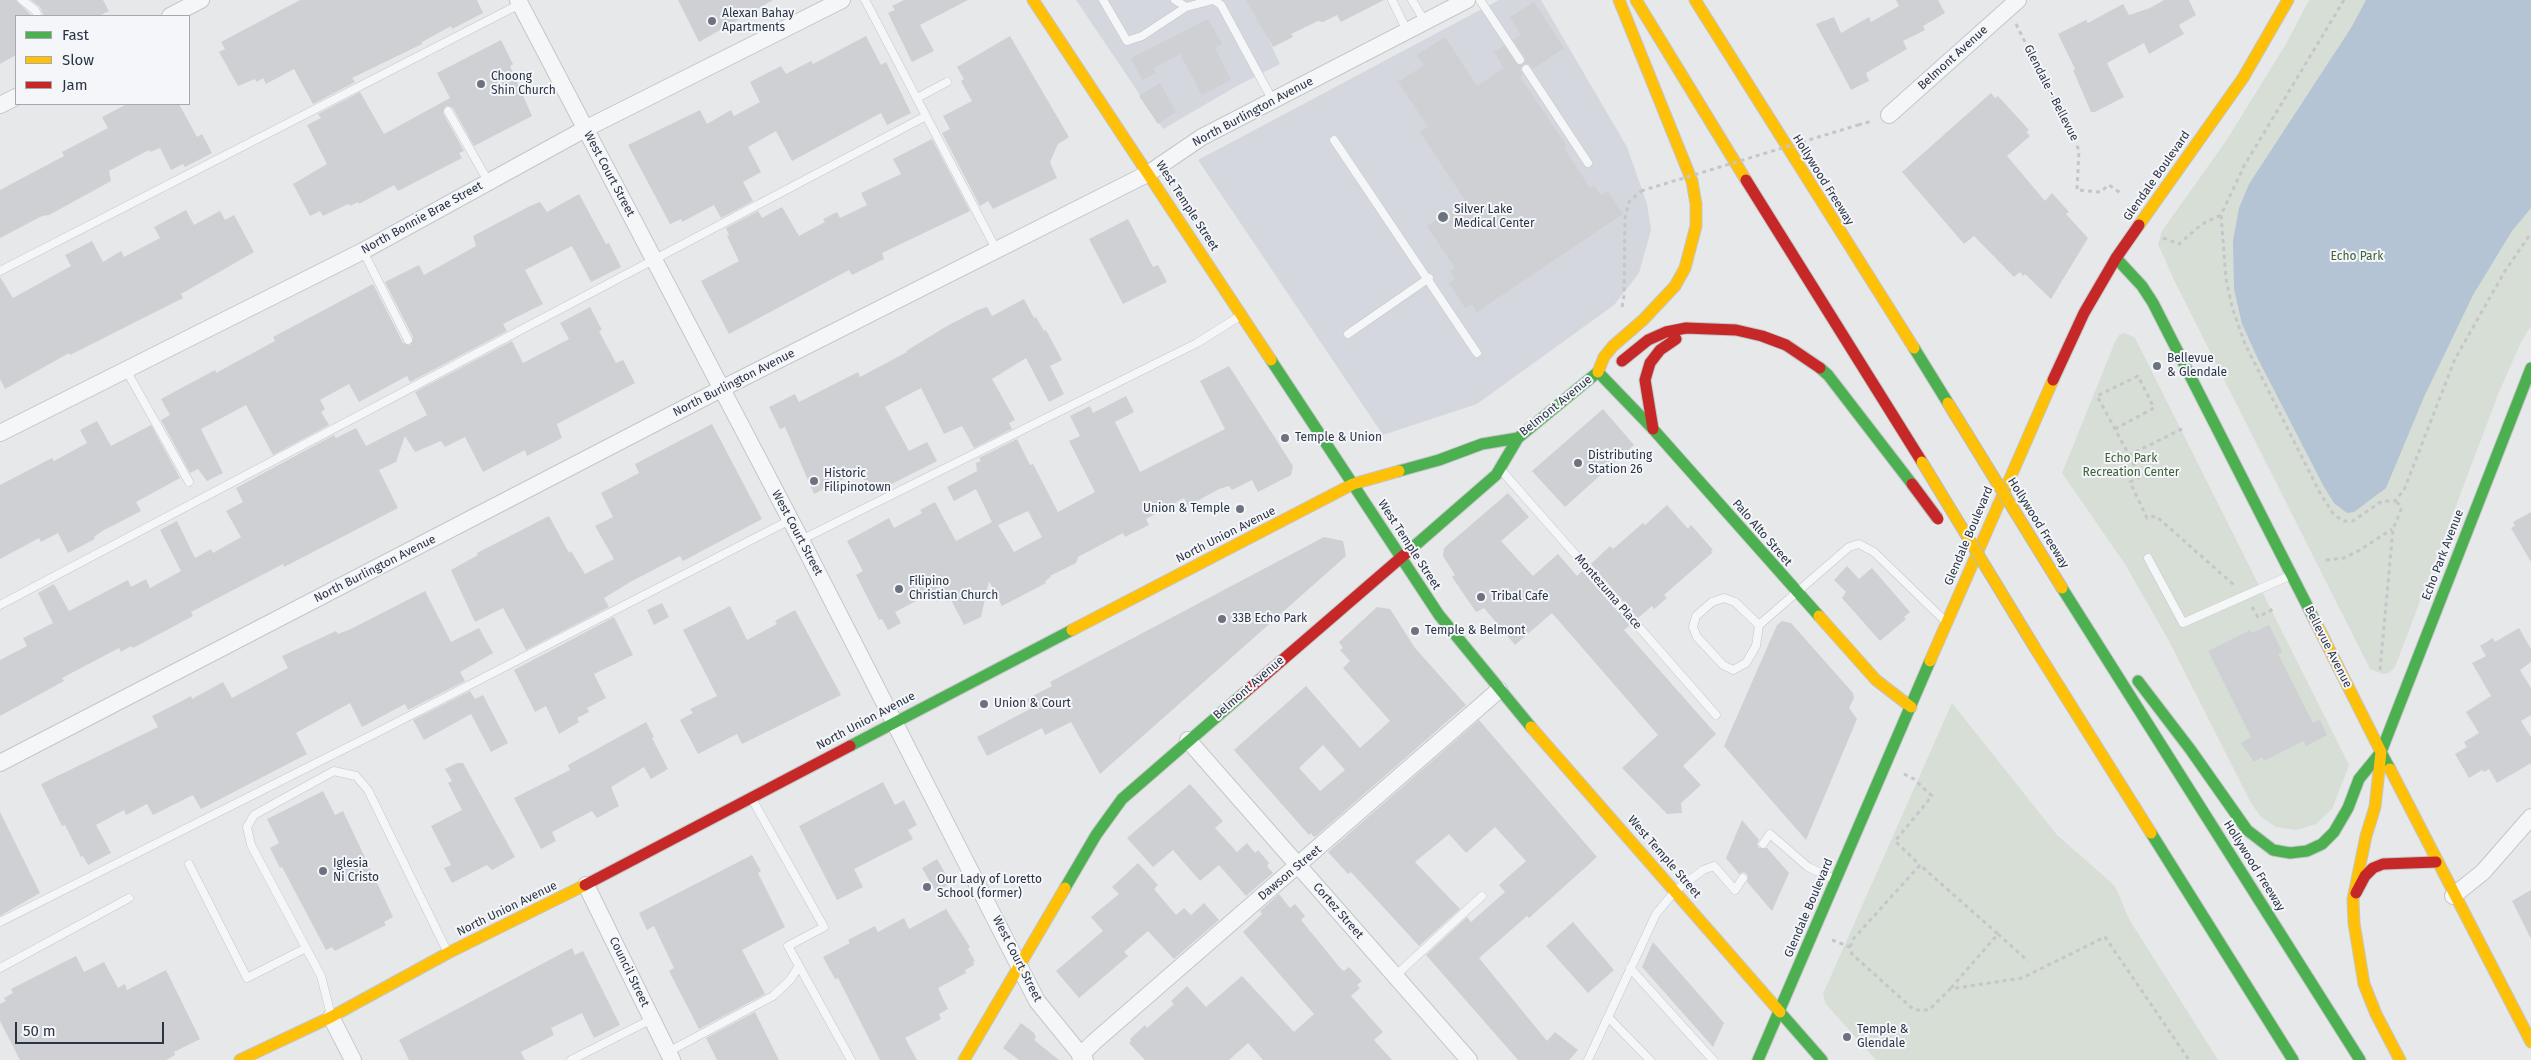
<!DOCTYPE html>
<style>
body{margin:0}
#map{position:relative;width:2531px;height:1060px;overflow:hidden;background:#e6e8ea;font-family:"Fira Sans",sans-serif}
canvas{display:block}
.legend{position:absolute;left:15px;top:15px;width:175px;height:90px;box-sizing:border-box;background:#f4f6f9;border:1px solid #a4a8b1;margin:0;padding:6px 9px;list-style:none;font-size:15px;color:#2b3445}
.legend li{display:flex;align-items:center;gap:10px;height:25px}
.legend b{width:25px;border:1px solid #a4a8b1}
.scale{position:absolute;left:15px;top:1022px;width:149px;height:22px;box-sizing:border-box;border:2px solid #2b3445;border-top:0;padding-left:6px;font-size:15px;line-height:18px;white-space:nowrap;color:#2b3445;-webkit-text-stroke:4px #f4f6f9;paint-order:stroke}
</style>
<div id="map">
<canvas width="2531" height="1060"></canvas>
<ul class="legend">
<li><b style="height:6px;background:#4caf50"></b>Fast</li>
<li><b style="height:6px;background:#ffc107"></b>Slow</li>
<li><b style="height:6px;background:#c62828"></b>Jam</li>
</ul>
<div class="scale">50 m</div>
</div>
<script>
const context = document.querySelector('canvas').getContext('2d');
context.lineJoin = 'round';
function fill(path, color) {
  context.fillStyle = color;
  context.fill(path, 'evenodd');
}
function toPath(rows) {
  const path = new Path2D();
  for (const r of rows) {
    path.moveTo(r[0], r[1]);
    for (let i = 2; i < r.length; i += 2) path.lineTo(r[i], r[i + 1]);
  }
  return path;
}
function stroke(path, color, width, dash) {
  context.strokeStyle = color;
  context.lineWidth = width;
  context.lineCap = dash ? 'butt' : 'round';
  context.setLineDash(dash || []);
  context.stroke(path);
}
function drawText(font, color, halo, rows, align = 'center') {
  context.font = font + ' "Fira Sans",sans-serif';
  context.lineWidth = 4;
  context.setLineDash([]);
  context.textBaseline = 'middle';
  context.strokeStyle = halo;
  context.fillStyle = color;
  for (const [text, x, y, turn = 0] of rows) {
    context.save();
    context.translate(x, y);
    context.rotate((+turn || 0) * Math.PI / 180);
    context.textAlign = isNaN(turn) ? turn : align;
    if (halo) context.strokeText(text, 0, 0);
    context.fillText(text, 0, 0);
    context.restore();
  }
}
fill(toPath([
 [1076,0,1250,0,1280,64,1237,86,1163,129],
 [1499,0,1541,0,1627,147,1647,204,1651,230,1639,273,1614,305,1477,404,1383,435,1198,160]
]), '#d4d7dd');
fill(toPath([
 [2309,0,2531,0,2531,326,2521,342,2499,392,2395,667,2389,673,2383,674,2370,669,2175,282,2158,244,2162,231,2226,141,2286,44],
 [2125,333,2135,338,2349,765,2332,809,2316,824,2296,830,2276,827,2261,817,2251,803,2169,641,2125,564,2062,473,2115,342,2119,335],
 [1952,703,2057,835,2115,886,2129,919,2218,1060,1876,1060,1825,1003,1823,994]
]), '#d6ded6');
fill(toPath([
 [2366,0,2531,0,2531,208,2512,231,2473,295,2424,397,2386,488,2354,512,2347,513,2334,503,2324,487,2258,359,2242,324,2234,289,2233,241,2239,208,2249,184,2351,28]
]), '#b4c4d5');
fill(toPath([
 [0,0,16,0,32,16,16,16,16,55,0,64],
 [31,0,103,0,109,11,99,16,44,16,40,7],
 [300,0,477,0,483,13,452,29,451,26,422,42,422,44,352,78,355,82,313,104,294,69,266,84,263,78,257,82,255,79,238,86,219,52,225,49,221,42],
 [678,0,773,0,699,42],
 [904,0,968,0,920,25,934,51,912,62,888,13,895,10,892,6],
 [1246,0,1384,0,1341,22,1337,15,1323,22,1318,21,1291,34,1293,37,1273,47],
 [1896,0,1938,0,1945,13,1923,26,1925,30,1903,41,1907,49,1866,73,1869,81,1851,90,1816,24,1834,17,1841,33,1869,17,1871,22,1899,6],
 [2164,0,2189,0,2196,15,2179,25,2184,34,2149,54,2144,43,2107,63,2124,97,2095,112,2091,112,2073,70,2075,69,2058,34,2086,20,2088,23,2123,4,2129,15,2150,8],
 [1534,2,1564,48,1533,69,1529,64,1524,64,1525,57,1513,40,1521,35,1510,17],
 [1208,19,1222,44,1215,48,1231,80,1202,95,1180,54,1153,68,1156,73,1142,80,1131,58],
 [866,36,881,65,886,62,911,113,887,125,881,113,792,161,776,131,748,147,761,172,743,182,753,201,721,218,714,205,682,222,681,219,670,224,628,145,700,110,707,124,731,110,734,116,760,102,750,82,781,66,786,74,811,61,813,64],
 [1010,36,1069,137,1058,144,1050,162,1057,178,993,209,988,201,980,206,942,133,950,129,943,116,972,101,961,81,964,79,957,67],
 [1445,37,1477,86,1504,68,1494,52,1504,46,1516,63,1522,65,1520,70,1523,75,1520,77,1567,146,1564,148,1590,188,1594,185,1601,195,1608,191,1623,214,1477,312,1472,304,1465,308,1449,283,1455,279,1450,271,1455,268,1427,226,1465,200,1420,132,1428,127,1398,82,1424,65,1417,55],
 [501,40,513,64,510,66,532,116,474,146,453,108,446,106,443,113,464,151,459,153,462,158,398,191,394,185,359,204,358,202,350,206,349,204,344,206,323,216,320,211,310,216,293,184,327,164,307,125,321,118,318,114,360,92,384,134,450,98,437,73],
 [1160,83,1176,112,1158,124,1139,96],
 [1991,93,1995,98,1998,96,2029,130,2026,132,2030,136,2007,156,2045,201,2052,193,2069,212,2066,214,2088,238,2051,299,2025,274,2023,276,2020,272,2014,277,1974,236,1964,244,1902,172],
 [127,104,179,104,197,137,202,134,212,153,185,167,183,164,171,170,160,148,150,152,149,150,109,171,111,181,49,215,42,216,0,238,0,190,64,156,62,152,108,128,102,117],
 [932,139,970,211,882,253,884,259,852,275,849,270,729,334,701,281,739,261,727,236,729,235,726,228,758,211,762,218,782,207,799,236,825,222,823,219,837,212,840,218,867,205,861,193,901,174,893,159],
 [579,194,606,244,609,243,621,267,591,282,572,246,525,270,543,304,503,324,507,331,410,382,407,376,359,402,349,384,320,400,325,409,321,412,329,425,273,455,246,405,201,429,223,473,207,481,198,469,190,473,161,420,170,415,161,399,215,370,216,373,275,341,273,337,373,284,403,343,410,345,413,337,385,282,419,265,424,275,476,246,473,236,530,206,540,202,547,212],
 [186,210,194,225,220,211,225,220,234,215,254,252,181,294,183,298,70,355,69,353,5,389,0,379,0,277,13,298,71,266,65,255,92,241,103,262,121,251,124,257,160,238,154,227],
 [1128,219,1153,267,1158,265,1167,282,1123,304,1089,239],
 [1024,299,1034,318,1036,317,1044,331,1046,330,1062,360,1050,366,1064,394,1049,402,1026,358,992,379,1015,420,1009,423,1012,429,974,448,962,426,944,434,921,388,885,407,909,451,927,442,937,461,872,494,859,471,814,494,785,427,780,429,769,407,795,394,799,402,858,372,860,377,907,352,906,351,947,326,978,310,987,307,992,316],
 [590,307,602,330,599,331,616,363,623,360,635,383,557,424,562,438,527,456,525,450,483,472,465,437,445,447,441,441,415,452,405,436,396,462,379,470,398,508,284,567,283,564,191,612,193,616,133,648,131,646,121,652,119,648,62,678,64,681,0,716,0,660,27,646,23,638,53,623,38,593,54,584,69,611,128,580,131,587,146,579,150,588,181,571,160,530,177,521,195,558,211,549,213,553,241,537,226,511,243,502,236,488,334,435,336,438,356,428,366,446,427,415,415,392,512,341,523,363,569,339,560,323],
 [1229,366,1293,466,1291,475,1258,492,1252,480,1232,490,1229,486,1219,489,1188,506,1184,498,1146,519,1149,525,1125,537,1123,533,1078,557,1076,563,1050,576,1051,577,1045,581,1046,583,1002,606,989,581,981,617,964,625,951,600,948,602,941,588,895,612,901,623,888,630,882,619,879,620,856,575,863,571,847,541,889,518,894,528,922,513,920,510,935,502,956,541,992,522,976,489,954,501,947,487,977,471,976,463,981,461,979,458,1017,439,1030,465,1033,464,1058,512,1095,492,1069,441,1080,436,1070,416,1090,406,1093,413,1126,396,1134,412,1115,422,1140,472,1225,429,1200,381],
 [1028,511,1042,537,1014,552,998,525],
 [1603,409,1634,445,1565,507,1532,471],
 [97,421,111,446,151,425,180,478,136,502,141,511,104,530,94,537,95,539,68,553,58,533,41,542,39,538,0,559,0,485,52,458,54,461,87,443,80,430],
 [712,424,762,519,683,561,680,556,632,581,604,598,609,607,526,650,503,608,475,622,451,570,478,555,477,553,549,516,569,553,571,551,585,574,614,559,595,526,613,517,601,493,639,473,635,464],
 [1508,493,1529,517,1501,541,1533,576,1558,554,1577,576,1582,571,1630,625,1624,630,1716,734,1683,766,1701,785,1681,803,1682,813,1667,814,1622,768,1658,735,1552,613,1515,645,1484,608,1476,612,1452,577,1455,575,1443,556,1444,548],
 [1667,505,1688,529,1691,525,1713,550,1711,551,1712,553,1664,595,1667,598,1654,609,1652,606,1638,618,1591,564,1610,546,1613,549,1643,523,1645,525],
 [2531,512,2531,562,2511,528,2515,526,2513,522],
 [1324,537,1343,541,1346,556,1100,774,1071,722,1045,735,1042,728,987,756,977,737,1032,708,1027,699,1052,686,1050,682],
 [1847,566,1859,579,1872,568,1910,612,1904,617,1906,619,1880,641,1842,598,1846,592,1834,580],
 [425,591,451,642,479,628,493,653,460,672,465,681,408,710,405,704,362,727,350,703,296,733,307,754,201,809,193,795,153,815,147,804,126,815,124,810,96,825,111,853,88,865,83,856,81,857,65,825,62,826,41,784,158,727,152,716,178,703,191,696,192,699,223,682,232,698,288,668,282,656,336,631,338,634,351,629],
 [662,603,669,617,654,625,647,610],
 [730,606,747,640,777,624,775,621,795,610,841,695,742,744,737,734,698,754,680,720,693,713,690,709,717,696,683,630],
 [1377,607,1390,609,1415,648,1466,705,1315,837,1313,836,1311,833,1309,835,1234,750,1306,686,1360,748,1390,721,1343,668,1350,661,1340,650,1343,648,1339,642],
 [1323,745,1345,770,1320,791,1299,768],
 [614,617,633,655,594,674,606,698,587,708,589,712,577,718,579,722,559,734,546,706,535,712,514,670],
 [1782,621,1791,623,1853,693,1854,698,1849,708,1857,719,1806,840,1724,746,1777,625],
 [2269,625,2282,652,2278,654,2313,723,2320,720,2327,735,2306,746,2303,741,2264,761,2262,757,2254,762,2241,743,2251,737,2208,651,2250,630,2252,633],
 [2519,628,2531,649,2531,662,2520,670,2531,688,2531,715,2521,721,2531,737,2531,763,2497,783,2489,769,2484,772,2482,770,2469,778,2455,754,2467,747,2464,742,2479,733,2466,712,2491,696,2472,663,2486,656,2480,646,2493,638,2495,642],
 [470,691,475,699,483,695,508,743,491,752,471,714,424,740,413,720],
 [1479,720,1597,857,1529,918,1527,916,1479,958,1547,1041,1555,1032,1578,1050,1569,1060,1518,1060,1426,955,1467,917,1471,922,1505,892,1499,885,1526,861,1495,827,1466,853,1449,834,1415,862,1460,909,1419,946,1351,872,1348,874,1328,852],
 [646,722,654,737,652,738,668,769,651,779,644,767,611,787,619,806,597,818,592,811,552,832,556,841,541,849,514,798,570,770,568,765],
 [457,763,463,763,515,857,492,870,487,865,452,883,444,868,451,865,431,826,462,810,448,783,452,781,445,769],
 [883,782,895,805,904,800,917,825,908,830,913,839,854,869,863,887,837,900,799,826],
 [1190,784,1223,821,1215,828,1237,852,1247,843,1255,853,1258,850,1269,863,1267,866,1273,873,1246,896,1219,865,1200,881,1173,850,1153,867,1127,838],
 [323,791,335,815,343,811,393,917,384,922,386,925,335,951,332,947,326,950,282,867,280,868,270,848,279,843,267,819],
 [0,812,40,893,0,916],
 [1742,820,1759,840,1757,844,1759,848,1767,848,1789,873,1772,911,1747,882,1748,875,1744,872,1739,874,1726,858],
 [752,855,761,871,758,873,785,927,742,950,765,994,699,1029,669,971,674,968,654,926,647,930,639,913],
 [937,859,951,883,936,892,922,868],
 [1138,863,1158,885,1154,889,1176,915,1184,908,1191,915,1204,903,1219,920,1174,959,1148,931,1124,952,1128,956,1079,998,1056,971,1103,931,1091,917,1119,894,1112,887],
 [2531,890,2531,939,2512,901],
 [1279,894,1290,908,1295,904,1305,916,1301,920,1341,969,1344,971,1349,967,1362,981,1357,985,1360,988,1351,996,1383,1032,1374,1040,1392,1060,1263,1060,1248,1043,1229,1060,1145,1060,1129,1043,1131,1041,1130,1039,1145,1025,1147,1028,1174,1004,1171,1001,1187,986,1206,1007,1242,976,1294,1032,1314,1014,1243,932,1262,914,1260,911],
 [946,909,970,947,968,949,975,961,973,962,974,965,965,970,966,973,938,988,948,1009,939,1014,941,1019,905,1038,917,1060,880,1060,838,978,835,979,823,957,850,943,848,940,875,926,878,932,904,918,909,929],
 [1573,922,1614,970,1588,993,1546,946],
 [1653,942,1724,1023,1713,1047,1642,967],
 [572,948,575,955,583,951,620,1025,594,1038,582,1013,551,1028,554,1035,521,1052,525,1060,409,1060,399,1040],
 [76,956,84,972,104,962,118,988,125,984,127,990,166,970,200,1039,174,1052,175,1055,166,1060,20,1060,0,1021,0,1004,6,1001,4,998,13,993,11,989],
 [755,1012,779,1060,717,1060,706,1038],
 [1021,1023,1034,1033,1036,1037,1034,1040,1059,1060,1019,1060,1003,1048]
]), '#ced0d3');
const lane = toPath([
 [22,0,35,10,38,16],
 [865,0,996,249],
 [1103,0,1127,41,1142,36,1186,7],
 [1175,0,1186,7,1213,0],
 [1214,0,1221,5,1273,101],
 [1392,0,1407,31],
 [1412,0,1425,22],
 [1480,0,1520,60],
 [1526,69,1588,163],
 [917,98,947,82],
 [448,111,488,181],
 [1334,140,1477,353],
 [363,251,408,340],
 [0,271,520,4],
 [1348,334,1429,278],
 [126,370,189,482],
 [1502,471,1716,715],
 [801,540,1197,343,1240,316],
 [2148,558,2183,623,2289,576],
 [0,605,926,116],
 [1759,625,1735,602,1724,598,1712,602,1696,616,1693,627,1697,637,1723,665,1733,670,1746,663,1756,646,1759,625,1849,547,1859,544,1874,552,1944,620],
 [752,799,824,927,788,946,851,1060],
 [1763,844,1770,834,1808,867,1832,878],
 [189,864,247,978,306,948],
 [0,922,384,729,790,520],
 [0,968,129,898],
 [1630,968,1713,1060],
 [1395,976,1482,896],
 [331,1015,321,976,251,845,247,827,254,815,334,771,356,776,368,790,447,951],
 [1608,1017,1650,1060],
 [668,1052,773,996,790,980,799,966],
 [571,1060,652,1019],
 [1588,1060,1656,914,1675,891,1703,870,1714,866,1735,890,1743,878]
]);
const street = toPath([
 [518,0,801,540,1037,1001,1085,1060],
 [170,16,201,0],
 [0,105,16,97],
 [1889,115,2018,0],
 [0,433,363,251,585,129,842,0],
 [1188,740,1469,1060],
 [0,763,721,389,1149,173,1202,137,1467,0],
 [586,885,672,1060],
 [2453,896,2483,872,2531,817],
 [331,1017,353,1060],
 [1080,1056,1094,1042,1499,690]
]);
const fast = toPath([
 [2116,258,2142,286,2153,303,2314,619],
 [1914,348,1948,403],
 [1271,360,1439,615,1531,727],
 [1820,368,1828,375,1912,484],
 [1598,372,1653,429,1819,616],
 [1399,471,1439,460,1482,444,1518,438],
 [1411,549,1496,475,1518,438,1598,372],
 [2062,588,2360,1060],
 [2138,681,2190,749,2247,830,2273,850,2290,853,2307,851,2322,844,2334,832,2348,808,2359,779,2381,752],
 [850,746,1072,630],
 [2390,769,2381,752,2531,368],
 [2151,833,2293,1060],
 [1065,888,1096,835,1122,799,1243,694],
 [1780,1012,1822,1060],
 [1758,1060,1930,661]
]);
const slow = toPath([
 [1033,0,1271,360],
 [1636,0,1746,180],
 [1695,0,1914,348],
 [2139,225,2243,78,2288,0],
 [1598,372,1604,357,1613,346,1643,320,1675,286,1685,268,1696,226,1696,204,1692,181,1619,0],
 [1819,616,1876,680,1911,707],
 [2314,619,2381,752],
 [1072,630,1353,484,1399,471],
 [2035,648,2151,833],
 [1930,661,2053,380],
 [1531,727,1780,1012],
 [2381,752,2375,807,2366,836,2353,899,2354,923,2364,984,2376,1014,2400,1060],
 [2390,769,2531,1042],
 [240,1060,331,1017,448,953,585,885],
 [964,1060,1065,888]
]);
const jam = toPath([
 [1746,180,1922,462],
 [1622,361,1648,340,1666,332,1686,328,1736,330,1762,336,1786,345,1820,368],
 [2053,380,2084,313,2116,258,2139,225],
 [1653,429,1645,380,1650,363,1660,350,1676,339],
 [1243,694,1411,549],
 [585,885,850,746],
 [2356,893,2365,876,2373,868,2383,864,2436,862]
]);
stroke(lane, '#c4c6c8', 9);
stroke(street, '#c4c6c8', 18);
stroke(fast, '#c4c6c8', 13);
stroke(slow, '#c4c6c8', 13);
stroke(jam, '#c4c6c8', 13);
stroke(toPath([
 [2344,0,2244,166,2221,215,2226,279,2232,307,2245,344,2320,493,2334,515,2344,521,2353,521,2382,501,2395,501,2404,490,2455,359,2505,271,2531,233],
 [2016,24,2079,150,2077,190,2100,192,2109,185,2122,194],
 [1858,125,1872,121],
 [2163,238,2179,244,2202,224,2221,215],
 [1622,307,1624,296,1625,218,1629,202,1641,191],
 [2115,429,2154,408,2138,376,2097,396,2115,429,2129,455,2184,428],
 [2129,455,2140,477,2130,482,2147,518,2156,516,2234,585],
 [2326,560,2344,558,2360,550,2392,529],
 [2252,607,2258,617,2275,608],
 [2380,670,2393,529,2401,510,2400,505,2395,501],
 [1904,774,1914,779,1932,796,1895,841,1920,865],
 [1998,934,2028,961],
 [1832,940,1850,947,1852,954,1914,1010,1929,1010,1950,989,2022,978,2105,937,2189,1060],
 [1850,947,1854,938,1920,865,1998,934,1950,989]
]), '#c5c6ca', 3, [4, 4]);
stroke(lane, '#f5f6f7', 8);
stroke(street, '#f5f6f7', 16);
stroke(fast, '#4caf50', 11);
stroke(slow, '#ffc107', 11);
stroke(jam, '#c62828', 11);
const slowBridge = toPath([
 [1948,403,2062,588],
 [1922,462,2035,648]
]);
const jamBridge = toPath([
 [1912,484,1938,519]
]);
stroke(slowBridge, '#b8bbbf', 13, []);
stroke(jamBridge, '#b8bbbf', 13, []);
stroke(toPath([
 [1641,191,1858,125]
]), '#c5c6ca', 3, [4, 4]);
stroke(slowBridge, '#ffc107', 11);
stroke(jamBridge, '#c62828', 11);
for (const [x, y, r, color] of [
 [712,21,5,"#6c737f"],
 [481,84,5,"#6c737f"],
 [1443,217,6,"#6c737f"],
 [2157,366,5,"#6c737f"],
 [1285,438,5,"#6c737f"],
 [1578,463,5,"#6c737f"],
 [814,481,5,"#6c737f"],
 [1240,509,5,"#6c737f"],
 [899,589,5,"#6c737f"],
 [1481,597,5,"#6c737f"],
 [1222,619,5,"#6c737f"],
 [1415,631,5,"#6c737f"],
 [984,704,5,"#6c737f"],
 [323,871,5,"#6c737f"],
 [927,887,5,"#6c737f"],
 [1847,1037,5,"#6c737f"]
]) {
  const dot = new Path2D();
  dot.arc(x, y, r, 0, 2 * Math.PI);
  context.fillStyle = color;
  context.fill(dot);
  stroke(dot, '#f4f6f9', 2);
}
drawText('12px', '#2b3445', '#f4f6f9', [
 ["Alexan Bahay",722,14],
 ["Apartments",722,28],
 ["Choong",491,77],
 ["Shin Church",491,91],
 ["Silver Lake",1454,210],
 ["Medical Center",1454,224],
 ["Bellevue",2167,359],
 ["& Glendale",2167,373],
 ["Temple & Union",1295,438],
 ["Distributing",1588,456],
 ["Station 26",1588,470],
 ["Historic",824,474],
 ["Filipinotown",824,488],
 ["Union & Temple",1230,509,"right"],
 ["Filipino",909,582],
 ["Christian Church",909,596],
 ["Tribal Cafe",1491,597],
 ["33B Echo Park",1232,619],
 ["Temple & Belmont",1425,631],
 ["Union & Court",994,704],
 ["Iglesia",333,864],
 ["Ni Cristo",333,878],
 ["Our Lady of Loretto",937,880],
 ["School (former)",937,894],
 ["Temple &",1857,1030],
 ["Glendale",1857,1044]
], 'left');
drawText('12px', '#2b3445', '#f4f6f9', [
 ["Belmont Avenue",1953,58,-42],
 ["Glendale - Bellevue",2051,93,63],
 ["North Burlington Avenue",1253,112,-28],
 ["West Court Street",609,174,62],
 ["Glendale Boulevard",2157,176,-55],
 ["Hollywood Freeway",1823,180,58],
 ["West Temple Street",1187,206,57],
 ["North Bonnie Brae Street",422,218,-29],
 ["North Burlington Avenue",734,383,-27],
 ["Belmont Avenue",1556,406,-39],
 ["Hollywood Freeway",2038,523,58],
 ["West Court Street",797,533,62],
 ["Palo Alto Street",1762,533,49],
 ["North Union Avenue",1226,535,-27],
 ["Glendale Boulevard",1969,536,-67],
 ["West Temple Street",1409,545,57],
 ["Echo Park Avenue",2443,555,-69],
 ["North Burlington Avenue",375,569,-27],
 ["Montezuma Place",1608,592,49],
 ["Bellevue Avenue",2328,647,63],
 ["Belmont Avenue",1249,688,-41],
 ["North Union Avenue",866,721,-28],
 ["West Temple Street",1664,857,49],
 ["Hollywood Freeway",2254,866,58],
 ["Dawson Street",1290,873,-40],
 ["Glendale Boulevard",1809,908,-67],
 ["North Union Avenue",507,909,-26],
 ["Cortez Street",1338,911,49],
 ["West Court Street",1017,959,63],
 ["Council Street",629,972,64]
]);
drawText('12px', '#3f6138', '#f4f6f9', [
 ["Echo Park",2357,257],
 ["Echo Park",2131,459],
 ["Recreation Center",2131,473]
]);
</script>
